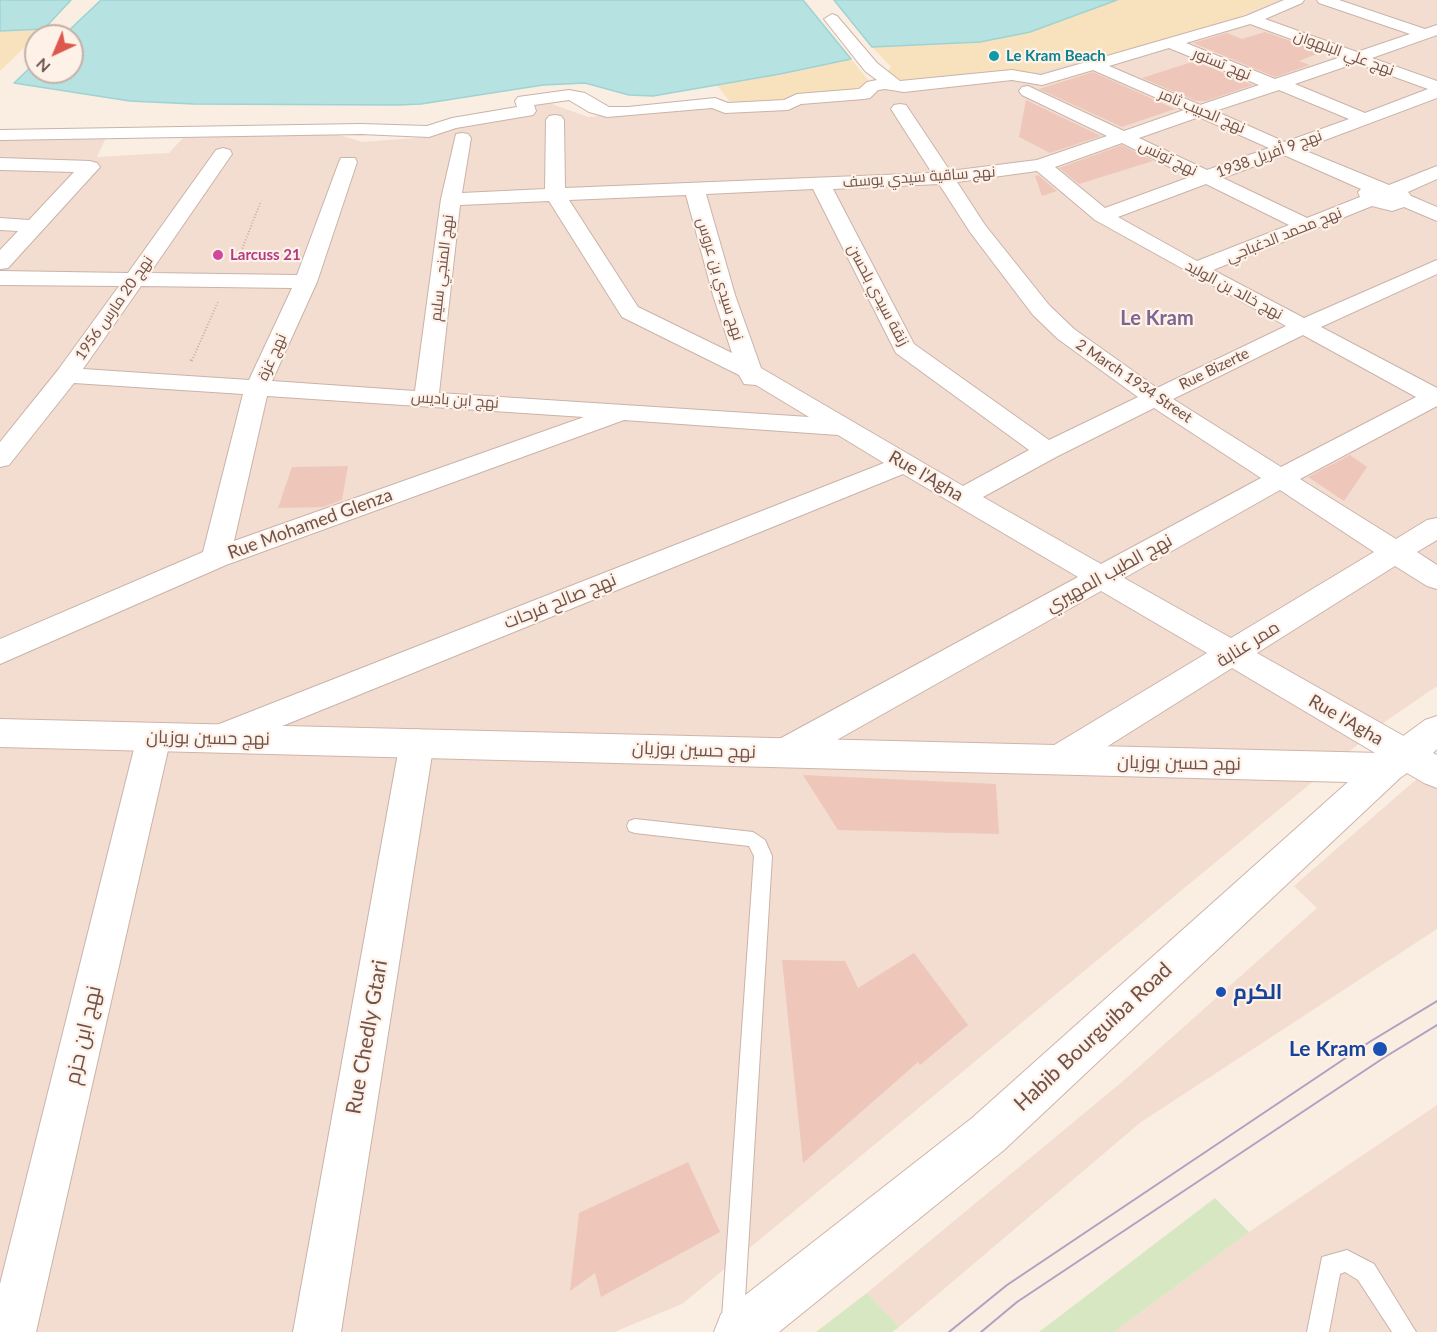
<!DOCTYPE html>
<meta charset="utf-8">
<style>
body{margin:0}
#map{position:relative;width:1437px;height:1332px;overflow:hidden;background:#faede1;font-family:Lato,sans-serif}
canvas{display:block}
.north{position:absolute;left:24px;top:24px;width:60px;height:60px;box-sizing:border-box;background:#fef1e7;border:2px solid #c5b1a8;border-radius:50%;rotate:224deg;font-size:16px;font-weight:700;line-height:24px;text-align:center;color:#70524a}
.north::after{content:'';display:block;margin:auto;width:21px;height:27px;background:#de574c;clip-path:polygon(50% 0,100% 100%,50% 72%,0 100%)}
</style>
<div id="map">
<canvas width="1437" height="1332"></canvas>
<div class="north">N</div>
</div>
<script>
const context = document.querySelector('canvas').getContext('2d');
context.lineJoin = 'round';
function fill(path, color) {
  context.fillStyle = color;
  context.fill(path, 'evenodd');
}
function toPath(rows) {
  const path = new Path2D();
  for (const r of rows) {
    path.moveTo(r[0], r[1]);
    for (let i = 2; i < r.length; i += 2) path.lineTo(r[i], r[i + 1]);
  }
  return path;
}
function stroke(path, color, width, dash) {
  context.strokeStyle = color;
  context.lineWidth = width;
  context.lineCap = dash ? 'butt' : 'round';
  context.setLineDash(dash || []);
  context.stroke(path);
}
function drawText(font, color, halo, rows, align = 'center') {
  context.font = font + ' Lato,Cairo,sans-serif';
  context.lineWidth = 4.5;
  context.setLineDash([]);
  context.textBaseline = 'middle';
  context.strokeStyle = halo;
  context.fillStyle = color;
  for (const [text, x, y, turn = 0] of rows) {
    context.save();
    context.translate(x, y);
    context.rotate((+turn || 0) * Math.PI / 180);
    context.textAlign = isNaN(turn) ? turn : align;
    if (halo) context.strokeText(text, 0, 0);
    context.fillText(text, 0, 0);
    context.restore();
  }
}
fill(toPath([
 [1275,0,1437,0,1437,686,1386,721,682,1304,614,1332,0,1332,0,137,107,135,97,157,169,153,183,138,333,133,362,142,428,137,461,123,546,102,588,117,733,106,1008,78,1121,52,1240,17],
 [1437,765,1437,929,1141,1122,899,1327,867,1293,1122,1082,1317,908,1294,886,1412,783],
 [1437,1105,1437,1332,1114,1332,1249,1232]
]), '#f2ddd0');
fill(toPath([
 [1215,1198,1249,1232,1114,1332,1039,1332],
 [867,1293,899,1327,892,1332,816,1332]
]), '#d6e7c1');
fill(toPath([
 [1117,0,1275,0,1240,17,1121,52,1008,78,733,106,717,85,851,59,868,80,882,78,891,67,872,47,980,42,1030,32],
 [44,29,36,36,0,71,0,31]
]), '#f8e2bd');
const water = toPath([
 [0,0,71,0,44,29,0,31,0,0],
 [101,0,803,0,851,59,780,74,653,96,629,95,585,83,543,85,421,104,398,105,194,104,130,101,14,83,36,62,36,72,72,72,72,36,63,36,101,0],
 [834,0,1117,0,1030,32,980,42,872,47,834,0]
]);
fill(water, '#b7e2e2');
stroke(water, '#9ed3d3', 1.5);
fill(toPath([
 [1265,32,1322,52,1299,61,1310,65,1275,77,1193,43,1227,33,1242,39],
 [1195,61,1253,85,1206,101,1196,101,1142,78],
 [1093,72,1175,109,1122,127,1039,89],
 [1026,100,1101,136,1050,153,1019,137],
 [1122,145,1153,161,1079,184,1059,168],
 [1038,175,1057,191,1042,196,1035,176],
 [1350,455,1367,467,1344,501,1308,477],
 [348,466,342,500,323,507,278,508,292,467],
 [803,775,996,784,999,834,838,830],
 [914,953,968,1025,920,1065,918,1062,803,1163,782,960,845,961,858,988],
 [688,1162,720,1232,601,1297,595,1273,570,1291,579,1213]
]), '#eec7ba');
const lane = toPath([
 [635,819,753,832,765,840,772,856,743,1332,721,1332,754,856,749,846,635,833,629,831,627,826,629,821,635,819],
 [1347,1250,1374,1264,1416,1332,1392,1332,1358,1280,1345,1272,1340,1274,1329,1332,1307,1332,1322,1257,1347,1250]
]);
const street = toPath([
 [1284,0,1304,0,1302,3,1265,19,1357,52,1410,34,1319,3,1317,0,1339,0,1425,29,1437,25,1437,35,1372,58,1437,81,1437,98,1301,149,1389,185,1437,166,1437,179,1408,192,1411,196,1437,207,1437,221,1404,207,1392,211,1372,206,1213,270,1304,318,1437,260,1437,274,1321,327,1437,388,1437,406,1300,479,1396,539,1427,520,1437,518,1437,540,1417,552,1437,565,1437,589,1427,586,1395,566,1257,653,1416,743,1421,753,1416,763,1404,767,1392,763,1232,668,1070,770,1058,774,1046,770,1041,760,1046,750,1207,653,1101,591,796,763,784,767,772,763,767,753,772,743,1078,577,903,474,228,748,216,752,204,748,199,739,204,730,884,463,838,435,624,420,226,565,0,664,0,639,203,552,243,394,74,383,9,465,0,467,0,442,58,370,119,286,0,285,0,271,128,273,216,150,223,148,230,150,232,154,150,273,297,275,339,162,341,158,355,158,357,162,317,282,272,381,415,391,441,199,456,134,462,133,468,134,471,138,462,193,545,189,546,120,549,116,555,115,561,116,564,120,565,188,932,173,891,109,894,105,900,104,906,105,950,171,1037,160,1107,136,1022,95,1019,91,1022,87,1028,86,1124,131,1184,110,1093,70,1042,85,1012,80,904,92,885,89,878,90,870,98,864,99,801,104,788,110,725,113,712,108,607,117,589,112,569,100,534,105,536,111,533,115,456,128,429,137,361,134,0,140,0,130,361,124,427,126,452,118,517,107,515,101,518,97,569,90,585,93,609,107,628,107,715,98,728,103,784,100,797,94,859,89,867,82,877,80,865,71,824,19,832,14,837,16,877,63,900,81,1012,70,1041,75,1246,16,1284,0],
 [1250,24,1341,57,1275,79,1186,43,1250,24],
 [1169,48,1259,85,1200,105,1109,66,1169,48],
 [1356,63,1428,89,1365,113,1295,84,1356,63],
 [1279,90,1349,119,1285,142,1215,111,1279,90],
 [1199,117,1269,148,1207,170,1139,138,1199,117],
 [1122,143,1190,177,1105,208,1055,167,1122,143],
 [1284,155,1361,189,1358,192,1360,197,1307,218,1223,178,1284,155],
 [1037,171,1095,220,1286,326,1157,388,1074,329,1049,305,985,225,957,182,1037,171],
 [939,184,970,232,1033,315,1058,339,1138,397,1049,440,914,344,833,189,939,184],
 [1206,184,1289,225,1197,261,1118,217,1206,184],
 [813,189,896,353,1029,450,963,486,761,368,735,295,706,194,813,189],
 [686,195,713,295,732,353,638,307,569,200,686,195],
 [549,201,622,317,739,375,744,384,756,385,809,417,439,393,460,205,549,201],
 [141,286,292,288,249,380,83,369,141,286],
 [1303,335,1416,397,1281,467,1173,399,1303,335],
 [267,396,584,417,234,541,267,396],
 [1154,408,1261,478,1101,564,983,497,1056,457,1154,408],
 [1280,490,1374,552,1231,638,1124,578,1280,490],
 [0,158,90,161,97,163,100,167,8,268,0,269,0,250,18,231,0,230,0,218,29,220,74,172,0,170,0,158],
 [154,724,166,728,171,737,36,1332,0,1332,0,1284,137,737,142,728,154,724],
 [417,729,429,733,434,742,341,1332,293,1332,400,742,405,733,417,729]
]);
const secondary = toPath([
 [1437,716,1437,749,1433,753,1437,755,1437,788,1424,783,1407,773,1400,778,1004,1150,779,1332,714,1332,721,1314,972,1118,1348,782,0,747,0,719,1380,753,1425,720,1437,716]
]);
stroke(lane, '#cab3a9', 2);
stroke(street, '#cab3a9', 2);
stroke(secondary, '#d0b4a9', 2);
stroke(toPath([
 [239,257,261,201],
 [193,358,218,302]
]), '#d2ab9e', 2, [1, 2]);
stroke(toPath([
 [191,361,193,356]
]), '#d2ab9e', 3, [1.5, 4]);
fill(lane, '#fff');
fill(street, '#fff');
fill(secondary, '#fff');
stroke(toPath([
 [949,1332,1007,1285,1371,1041,1437,1001],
 [981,1332,1017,1302,1385,1057,1437,1025]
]), '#aea1c2', 2);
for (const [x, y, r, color] of [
 [994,56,6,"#0f9aa8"],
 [218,255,6,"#d1479c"],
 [1221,992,6,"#1a4fb4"],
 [1380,1049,8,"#1a4fb4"]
]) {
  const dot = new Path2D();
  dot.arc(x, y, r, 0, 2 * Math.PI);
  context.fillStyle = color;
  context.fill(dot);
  stroke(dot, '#fef1e7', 2);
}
drawText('15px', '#70524a', '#fef1e7', [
 ["نهج علي البلهوان",1344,53,20],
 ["نهج تستور",1222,64,22],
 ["نهج الحبيب ثامر",1202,111,23],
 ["نهج 9 أفريل 1938",1269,154,-20],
 ["نهج تونس",1168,158,26],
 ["نهج ساقية سيدي يوسف",919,177,-4],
 ["نهج محمد الدغباجي",1284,235,-22],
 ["نهج المنجي سليم",442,268,-83],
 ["نهج سيدي بن عروس",720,279,73],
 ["نهج خالد بن الوليد",1234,290,28],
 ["زنقة سيدي بلحسن",878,295,62],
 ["نهج 20 مارس 1956",114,308,-55],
 ["نهج غزة",272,357,-66],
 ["Rue Bizerte",1214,369,-26],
 ["2 March 1934 Street",1134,381,34],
 ["نهج ابن باديس",455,400,4]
]);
drawText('bold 15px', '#0d838f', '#fef1e7', [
 ["Le Kram Beach",1006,56]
], 'left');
drawText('bold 15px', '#b23c85', '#fef1e7', [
 ["Larcuss 21",230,255]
], 'left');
drawText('18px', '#70524a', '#fef1e7', [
 ["Rue l'Agha",926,476,30],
 ["Rue Mohamed Glenza",310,524,-20],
 ["نهج الطيب المهيري",1109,573,-29],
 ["نهج صالح فرحات",560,601,-22],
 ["ممر عنابة",1248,644,-32],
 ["Rue l'Agha",1346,720,30],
 ["نهج حسين بوزيان",208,738,1],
 ["نهج حسين بوزيان",694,750,2],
 ["نهج حسين بوزيان",1179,763,1]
]);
drawText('bold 20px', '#7d6593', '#fef1e7', [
 ["Le Kram",1157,319]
]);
drawText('bold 21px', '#164399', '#fef1e7', [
 ["الكرم",1233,992],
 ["Le Kram",1366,1049,"right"]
], 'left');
drawText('21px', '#70524a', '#fef1e7', [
 ["نهج ابن حزم",83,1035,-77],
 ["Rue Chedly Gtari",367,1037,-80],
 ["Habib Bourguiba Road",1093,1037,-43]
]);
</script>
